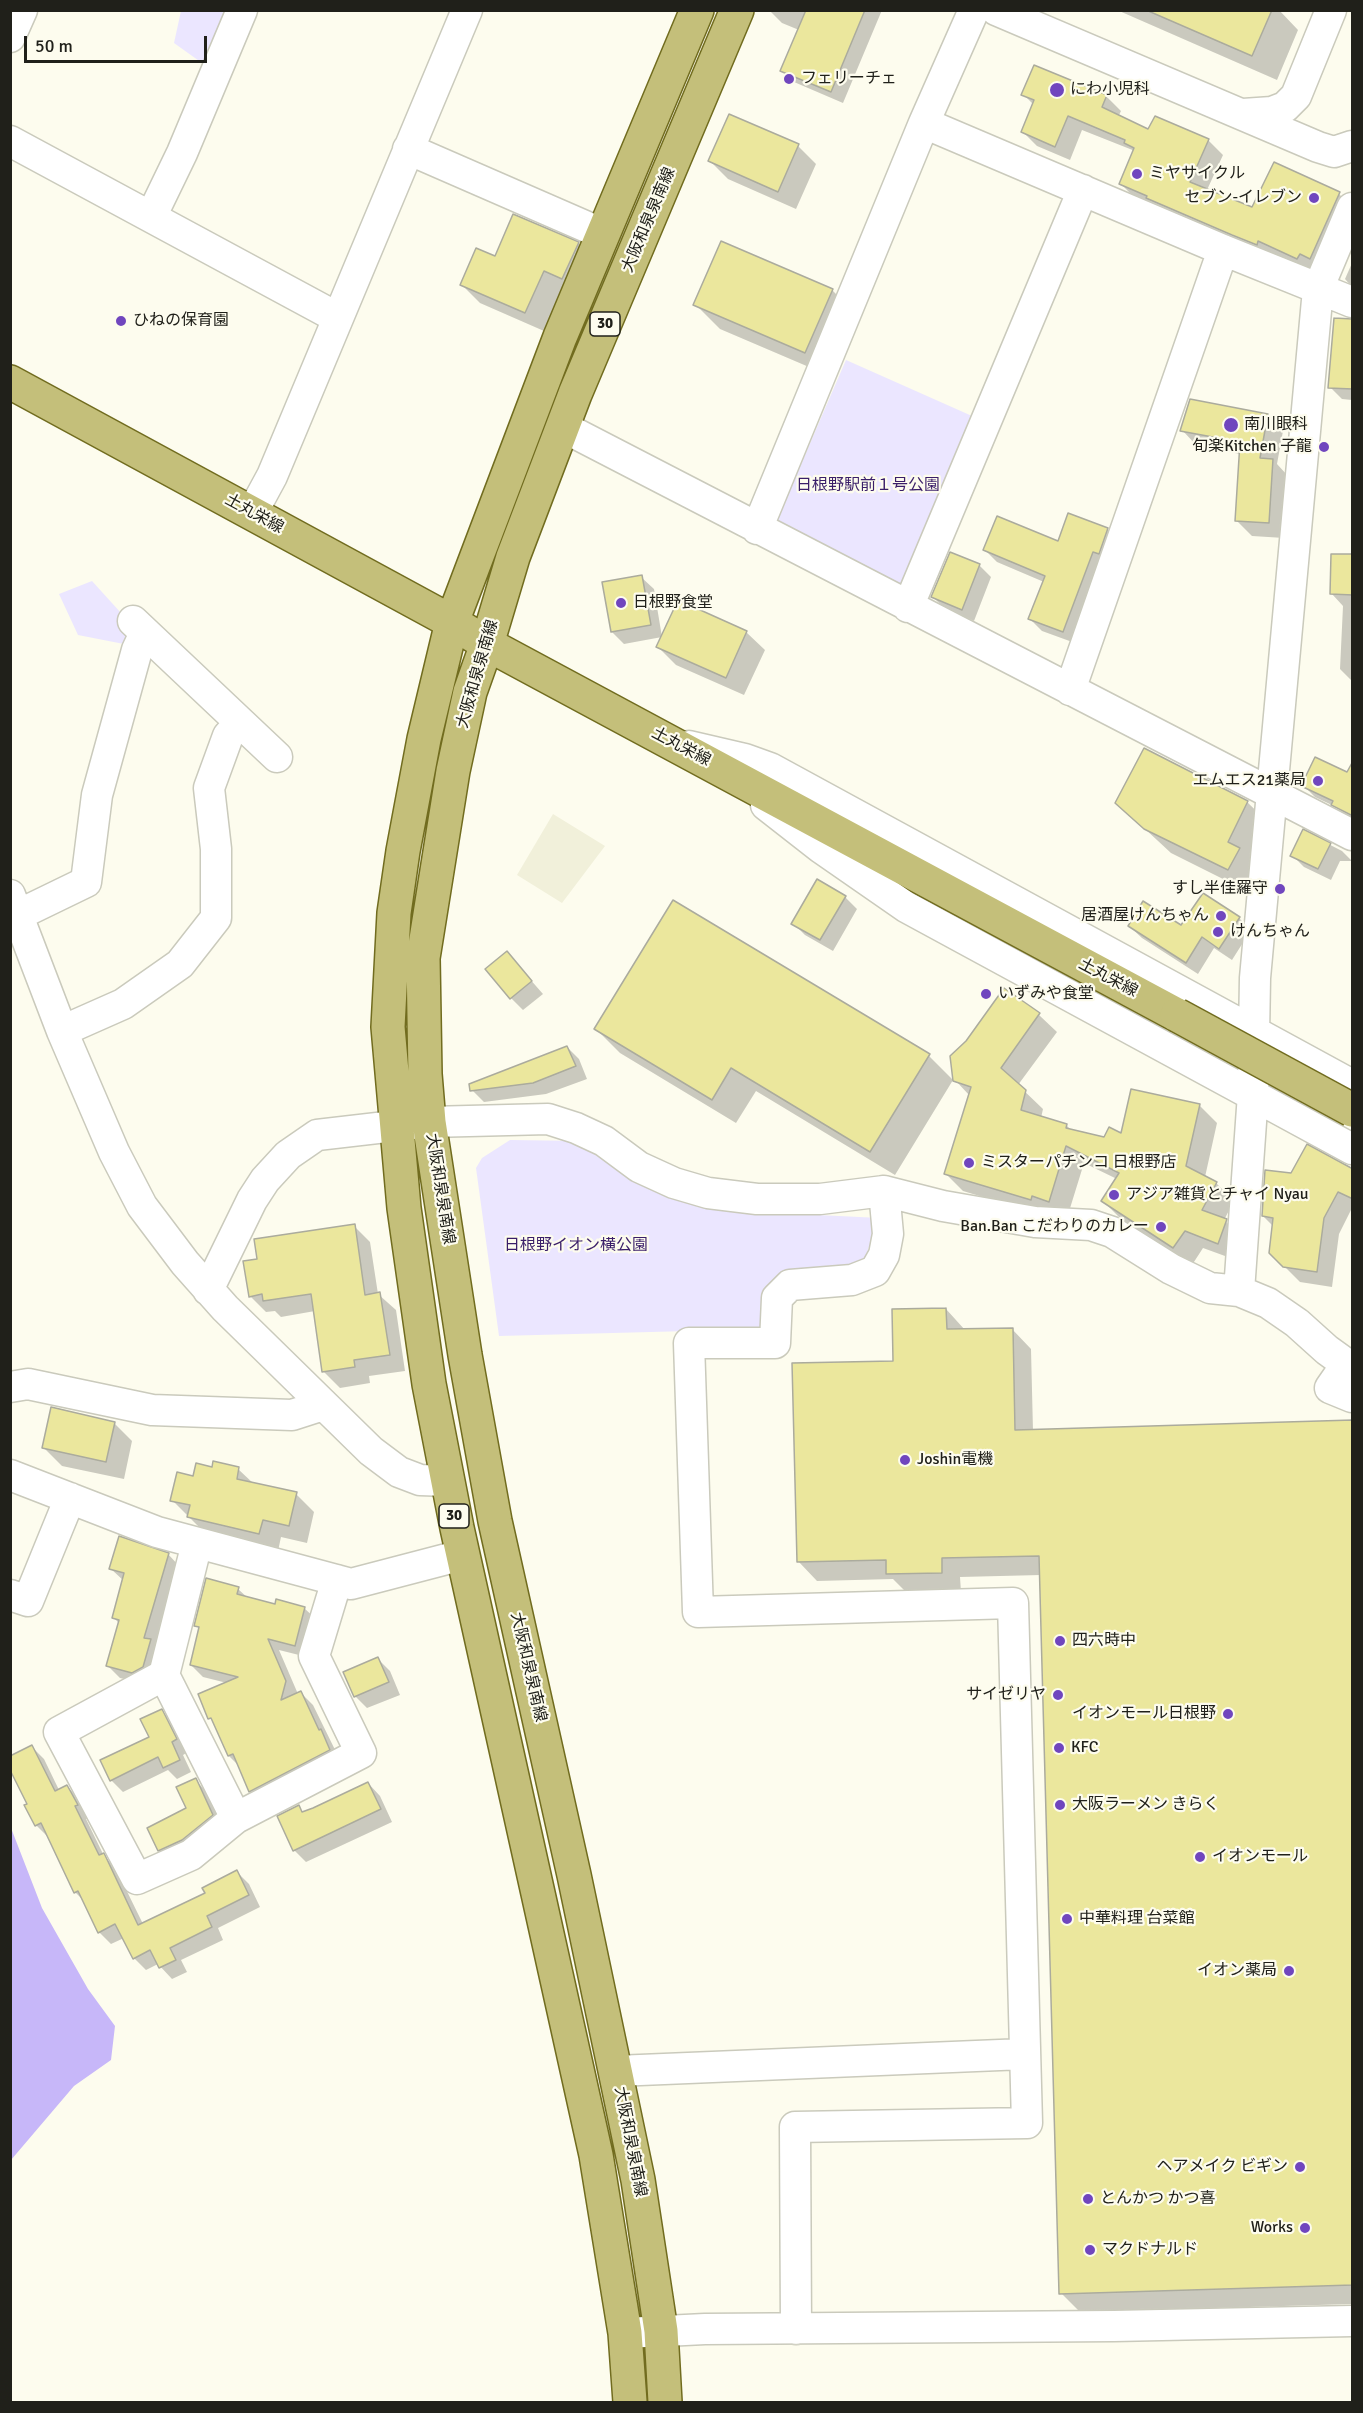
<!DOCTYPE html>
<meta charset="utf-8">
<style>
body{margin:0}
#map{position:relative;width:1363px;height:2413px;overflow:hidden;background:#fdfcee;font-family:Signika,sans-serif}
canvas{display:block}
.frame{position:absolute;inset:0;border:12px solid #20201a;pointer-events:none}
.scale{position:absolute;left:24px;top:36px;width:183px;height:27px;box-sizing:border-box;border:3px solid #20201a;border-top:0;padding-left:8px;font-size:18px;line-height:21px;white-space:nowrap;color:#20201a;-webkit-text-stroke:4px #fdfcee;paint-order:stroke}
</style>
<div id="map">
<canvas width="1363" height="2413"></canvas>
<div class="frame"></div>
<div class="scale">50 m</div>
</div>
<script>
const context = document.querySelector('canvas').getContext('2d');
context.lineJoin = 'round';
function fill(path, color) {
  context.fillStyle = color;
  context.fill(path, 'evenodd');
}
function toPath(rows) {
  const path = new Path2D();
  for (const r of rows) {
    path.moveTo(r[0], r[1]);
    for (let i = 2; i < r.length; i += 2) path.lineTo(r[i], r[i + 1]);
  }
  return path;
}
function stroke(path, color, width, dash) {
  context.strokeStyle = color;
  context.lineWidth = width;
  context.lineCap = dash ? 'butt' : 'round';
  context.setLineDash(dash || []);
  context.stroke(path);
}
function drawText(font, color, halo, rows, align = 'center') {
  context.font = font + ' Signika,"Noto Sans JP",sans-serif';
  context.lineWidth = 4.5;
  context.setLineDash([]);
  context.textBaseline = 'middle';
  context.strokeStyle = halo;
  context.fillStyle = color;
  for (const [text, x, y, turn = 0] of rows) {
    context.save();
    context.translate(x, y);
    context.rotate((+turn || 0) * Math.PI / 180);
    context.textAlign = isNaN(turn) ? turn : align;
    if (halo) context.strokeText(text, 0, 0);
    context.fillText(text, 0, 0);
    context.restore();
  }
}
fill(toPath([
 [553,814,605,846,562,903,517,875]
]), '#f1f0da');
fill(toPath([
 [181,11,233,11,209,68,174,43],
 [846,360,972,416,902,589,776,522],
 [92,581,141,635,134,646,78,635,59,594],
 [510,1140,584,1141,632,1179,715,1210,880,1218,861,1268,778,1278,765,1329,499,1336,476,1168,482,1158]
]), '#ebe6ff');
fill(toPath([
 [11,1828,42,1908,88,1989,115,2026,111,2060,74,2086,11,2160]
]), '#c7b7f9');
fill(toPath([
 [882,10,843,103,794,82,782,70,799,30,782,23,770,11],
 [1117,10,1279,10,1298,30,1277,80],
 [1023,94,1106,96,1121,111,1118,117,1149,131,1208,140,1223,155,1207,190,1253,209,1339,194,1352,207,1312,273,1135,198,1120,183,1135,151,1082,130,1070,160,1037,146,1023,132,1034,105],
 [798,146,816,164,796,209,728,179,710,161],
 [578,243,596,262,563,288,544,331,480,303,461,284,495,258],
 [1352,263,1352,287,1345,279],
 [832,290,857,315,830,376,720,329,695,304],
 [1352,321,1352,400,1342,399,1330,387],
 [1268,415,1283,431,1277,464,1288,476,1284,538,1252,536,1237,521,1240,454,1197,446,1182,430],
 [1107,530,1119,542,1075,643,1042,631,1030,619,1044,582,997,562,985,550,1059,543],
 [1352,556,1352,681,1340,669,1343,606,1332,594],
 [979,565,991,577,974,621,945,609,933,597],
 [641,577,654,589,662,637,624,644,612,632],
 [746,632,765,650,744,695,676,665,658,647],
 [1144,750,1247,802,1272,826,1253,894,1171,853,1117,803],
 [1352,776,1352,820,1336,807,1315,797,1303,785],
 [1303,831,1342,851,1352,861,1340,861,1331,880,1304,867,1292,855],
 [845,897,857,909,833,951,805,935,793,923],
 [1239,918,1251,930,1232,960,1214,948,1198,974,1142,938,1129,926,1182,927],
 [507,953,543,994,523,1010,511,998],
 [1005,990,1039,1015,1057,1032,1018,1085,1043,1109,1041,1118,1067,1126,1071,1130,1105,1139,1199,1105,1217,1123,1205,1177,1216,1183,1234,1201,1224,1220,1244,1239,1236,1260,1203,1248,1192,1265,1121,1219,1103,1201,1117,1179,1084,1163,1067,1218,1049,1217,963,1191,945,1173,970,1096,955,1080,968,1042],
 [596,1029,929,1056,953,1080,895,1175,756,1091,736,1123,620,1053],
 [567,1047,579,1059,587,1079,546,1094,484,1102,472,1090],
 [1352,1171,1352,1208,1339,1234,1332,1287,1300,1282,1271,1253,1273,1226,1263,1216,1292,1174],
 [354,1226,370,1242,378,1294,396,1310,405,1371,369,1376,370,1383,340,1388,324,1372,315,1311,281,1317,275,1311,266,1312,250,1296,258,1260],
 [946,1309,965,1330,1012,1329,1031,1349,1033,1431,1352,1421,1352,2304,1080,2312,1061,2293,1041,1575,960,1577,961,1592,907,1593,893,1579,817,1581,798,1561,895,1362],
 [114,1423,132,1441,124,1479,62,1466,43,1447],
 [238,1469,254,1484,296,1494,314,1512,307,1543,281,1537,278,1551,207,1535,172,1500,194,1478],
 [168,1554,180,1567,162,1653,145,1684,120,1678,108,1666,119,1623,114,1618,124,1581,111,1569],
 [238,1589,249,1599,276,1606,304,1608,317,1620,307,1657,279,1650,298,1694,301,1693,313,1705,341,1762,262,1803,250,1791,240,1767,229,1756,216,1724,210,1718,227,1683,203,1677,191,1665,200,1630,196,1625],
 [378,1659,390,1671,400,1695,367,1708,355,1696],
 [162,1711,174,1723,188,1752,183,1755,191,1772,177,1779,168,1770,123,1792,111,1780,151,1738],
 [32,1747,44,1759,59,1790,67,1786,79,1799,89,1817,86,1819,104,1856,115,1867,143,1924,207,1894,237,1872,249,1884,260,1907,218,1928,223,1940,181,1960,187,1972,172,1979,158,1964,146,1970,134,1958,124,1938,111,1944,99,1932,85,1902,75,1892,48,1837,36,1825,29,1804],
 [195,1780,207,1792,224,1827,171,1862,159,1850,188,1809],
 [368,1783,380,1796,392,1822,306,1862,294,1850,298,1807,304,1813]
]), '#0003');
const building = toPath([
 [806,10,865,10,831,92,780,71,806,10],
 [1146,10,1272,10,1252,56,1146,10],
 [1034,65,1107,95,1102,107,1148,129,1155,116,1209,139,1190,182,1252,207,1274,162,1340,192,1310,259,1300,254,1297,259,1258,241,1257,245,1232,235,1146,198,1147,196,1119,184,1134,148,1124,143,1125,140,1068,116,1055,147,1021,132,1034,100,1021,95,1034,65],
 [729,114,799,144,778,192,708,161,729,114],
 [513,214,579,242,562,279,544,271,525,313,460,285,476,248,495,256,513,214],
 [721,241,833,289,805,353,693,305,721,241],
 [1334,318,1353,319,1353,389,1328,388,1334,318],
 [1190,399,1268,414,1260,458,1273,459,1269,523,1235,521,1240,442,1180,431,1190,399],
 [1068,513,1108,528,1099,554,1093,552,1063,632,1028,619,1045,576,983,550,997,516,1058,541,1068,513],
 [950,552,980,564,962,610,931,597,950,552],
 [1331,554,1353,554,1353,595,1330,594,1331,554],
 [642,575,651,625,611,632,602,582,642,575],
 [678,600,747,631,726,678,656,647,678,600],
 [1144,748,1248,801,1228,842,1240,848,1228,870,1144,829,1115,803,1144,748],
 [1315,757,1347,772,1353,761,1353,816,1331,805,1333,801,1301,786,1315,757],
 [1303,829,1331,843,1318,869,1290,856,1303,829],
 [817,879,846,896,820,940,791,924,817,879],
 [1203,893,1240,917,1219,949,1202,937,1186,963,1128,926,1143,901,1181,925,1203,893],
 [673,900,930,1054,870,1152,731,1068,712,1100,594,1029,673,900],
 [507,951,532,981,510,999,485,969,507,951],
 [1004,988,1040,1013,1001,1068,1026,1090,1021,1110,1067,1124,1066,1128,1104,1137,1109,1127,1121,1133,1131,1089,1200,1104,1186,1166,1217,1182,1202,1210,1227,1219,1218,1244,1185,1231,1173,1248,1101,1201,1119,1173,1066,1146,1049,1202,1032,1196,1031,1200,944,1174,971,1087,953,1081,950,1056,966,1041,1004,988],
 [567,1046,576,1066,533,1083,470,1091,469,1084,567,1046],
 [1307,1144,1353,1169,1353,1199,1338,1192,1324,1218,1317,1272,1283,1267,1269,1253,1273,1218,1262,1216,1265,1170,1291,1173,1307,1144],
 [355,1224,365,1295,380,1292,390,1355,354,1360,355,1367,322,1372,311,1294,263,1301,262,1294,249,1297,243,1261,257,1259,254,1239,355,1224],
 [946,1308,947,1329,1013,1328,1015,1430,1353,1420,1353,2285,1059,2294,1039,1556,942,1558,942,1573,886,1574,886,1560,797,1562,792,1363,893,1361,892,1309,946,1308],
 [51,1407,115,1422,106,1462,42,1448,51,1407],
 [213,1461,239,1467,237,1479,297,1492,289,1526,263,1520,259,1534,187,1517,190,1505,170,1501,177,1472,193,1476,196,1463,212,1467,213,1461],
 [119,1536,169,1553,144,1638,151,1639,143,1667,132,1673,106,1666,119,1620,112,1618,124,1573,109,1569,119,1536],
 [206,1578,239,1587,237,1594,275,1604,276,1599,305,1607,295,1646,268,1639,286,1681,281,1700,301,1691,319,1730,321,1729,330,1750,249,1792,233,1754,228,1756,211,1718,208,1719,198,1694,238,1677,190,1665,199,1627,194,1626,206,1578],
 [378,1657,389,1682,354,1697,343,1672,378,1657],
 [162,1709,177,1739,172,1742,180,1760,163,1768,158,1757,110,1781,100,1760,149,1737,140,1719,162,1709],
 [32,1745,55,1791,67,1785,78,1805,75,1806,99,1855,104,1853,138,1925,205,1893,202,1888,237,1870,249,1895,207,1916,212,1927,170,1948,176,1960,159,1968,150,1950,133,1959,115,1924,98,1933,78,1891,74,1893,41,1823,35,1826,24,1805,27,1804,10,1770,10,1756,32,1745],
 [196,1778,213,1815,182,1840,158,1851,147,1828,186,1808,176,1787,196,1778],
 [368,1782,381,1809,293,1851,277,1816,299,1805,302,1812,313,1808,368,1782]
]);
fill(building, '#ebe79d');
stroke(building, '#abab9d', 1.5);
const minor = toPath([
 [996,10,1318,147,1334,152,1352,146],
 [10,37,22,10],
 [1243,114,1272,112,1285,107,1296,96,1331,10],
 [924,123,1223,250,1352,302],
 [10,141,338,318],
 [408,149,603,234],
 [151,217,182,153,242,10],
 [563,427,1352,835],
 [252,513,272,476,467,10],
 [757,529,924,123,974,10],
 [908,607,1083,190],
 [133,621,277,757],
 [1070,690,1223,250],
 [689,746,745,759,770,768,1352,1085],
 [766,805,821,848,906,907,1352,1149],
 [10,895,62,1031,114,1152,142,1206,185,1263,225,1308,371,1451,399,1472,420,1480,448,1481],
 [18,915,86,882,97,795,137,650,145,633],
 [62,1031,123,1004,180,964,216,918,216,849,209,788,228,736,240,723],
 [208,1290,252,1200,265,1180,288,1155,317,1135,429,1122,548,1119,576,1128,604,1141,639,1167,674,1183,708,1193,757,1199,820,1199,884,1191,943,1206,1035,1222,1091,1225,1112,1232,1171,1269,1210,1288,1239,1291,1268,1303,1297,1323,1327,1350,1352,1368],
 [1239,1291,1253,1094,1255,978,1318,289,1352,208],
 [1346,1365,1330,1388,1352,1397],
 [10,1387,28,1384,152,1410,292,1415,323,1405],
 [10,1475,157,1532,351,1584,462,1555],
 [197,1543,164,1675,59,1732,137,1879,191,1855,236,1818],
 [10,1595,28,1601,70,1498],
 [164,1675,236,1818,361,1753,314,1656,337,1580],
 [616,2071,1024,2054],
 [796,2329,795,2127,1027,2123,1013,1603,698,1612,689,1343,775,1343,777,1298,790,1285,852,1280,875,1271,884,1255,888,1234,884,1191],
 [625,2333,705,2329,1114,2326,1352,2321]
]);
const major = toPath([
 [10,382,452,622,487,644,1177,1015],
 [630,2402,625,2333,596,2155,457,1528,429,1384,404,1208,388,1027,394,913,403,851,424,739,452,622,560,337,697,10],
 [665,2402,661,2331,638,2180,574,1875,495,1521,465,1355,429,1122,425,1074,423,958,453,771,470,692,487,644,513,557,575,394,737,10]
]);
stroke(minor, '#cacabc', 33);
stroke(major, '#716c1f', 36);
stroke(minor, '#fff', 30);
stroke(major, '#c4bf7a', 33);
const majorBridge = toPath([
 [1177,1015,1352,1110]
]);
stroke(majorBridge, '#716c1f', 36, []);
stroke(majorBridge, '#c4bf7a', 33);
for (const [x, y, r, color] of [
 [789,79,6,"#7046be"],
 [1057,90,8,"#7046be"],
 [1137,174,6,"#7046be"],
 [1314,198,6,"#7046be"],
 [121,321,6,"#7046be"],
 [1231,425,8,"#7046be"],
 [1324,447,6,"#7046be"],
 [621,603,6,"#7046be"],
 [1318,781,6,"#7046be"],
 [1280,889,6,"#7046be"],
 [1221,916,6,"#7046be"],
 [1218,932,6,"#7046be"],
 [986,994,6,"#7046be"],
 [969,1163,6,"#7046be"],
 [1114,1195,6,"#7046be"],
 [1161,1227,6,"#7046be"],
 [905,1460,6,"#7046be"],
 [1060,1641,6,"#7046be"],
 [1058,1695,6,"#7046be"],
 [1228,1714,6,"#7046be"],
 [1059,1748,6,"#7046be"],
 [1060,1805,6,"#7046be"],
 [1200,1857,6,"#7046be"],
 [1067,1919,6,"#7046be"],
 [1289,1971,6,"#7046be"],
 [1300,2167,6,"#7046be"],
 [1088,2199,6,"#7046be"],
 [1305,2228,6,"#7046be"],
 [1090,2250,6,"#7046be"]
]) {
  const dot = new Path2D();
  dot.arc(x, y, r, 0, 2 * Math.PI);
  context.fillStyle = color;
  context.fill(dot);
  stroke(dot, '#fdfcee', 2);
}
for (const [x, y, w] of [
 [605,324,30],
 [454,1516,30]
]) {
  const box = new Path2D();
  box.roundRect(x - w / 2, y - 12, w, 24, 4.5);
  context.fillStyle = '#fdfcee';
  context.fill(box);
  stroke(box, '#20201a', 1.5);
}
drawText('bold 15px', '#20201a', null, [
 ["30",605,324],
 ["30",454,1516]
]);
drawText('16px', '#20201a', '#fdfcee', [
 ["フェリーチェ",801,79],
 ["にわ小児科",1070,90],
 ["ミヤサイクル",1149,174],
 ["セブン-イレブン",1302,198,"right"],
 ["ひねの保育園",133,321],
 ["南川眼科",1244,425],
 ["旬楽Kitchen 子龍",1312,447,"right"],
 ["日根野食堂",633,603],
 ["エムエス21薬局",1306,781,"right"],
 ["すし半佳羅守",1268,889,"right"],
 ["居酒屋けんちゃん",1209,916,"right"],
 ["けんちゃん",1230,932],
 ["いずみや食堂",998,994],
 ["ミスターパチンコ 日根野店",981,1163],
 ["アジア雑貨とチャイ Nyau",1126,1195],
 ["Ban.Ban こだわりのカレー",1149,1227,"right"],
 ["Joshin電機",917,1460],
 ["四六時中",1072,1641],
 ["サイゼリヤ",1046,1695,"right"],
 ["イオンモール日根野",1216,1714,"right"],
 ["KFC",1071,1748],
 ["大阪ラーメン きらく",1072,1805],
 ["イオンモール",1212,1857],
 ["中華料理 台菜館",1079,1919],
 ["イオン薬局",1277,1971,"right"],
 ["ヘアメイク ビギン",1288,2167,"right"],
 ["とんかつ かつ喜",1100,2199],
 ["Works",1293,2228,"right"],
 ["マクドナルド",1102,2250]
], 'left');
drawText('16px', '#20201a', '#fdfcee', [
 ["大阪和泉泉南線",649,220,-67],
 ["土丸栄線",254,514,29],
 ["大阪和泉泉南線",478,674,-74],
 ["土丸栄線",681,747,28],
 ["土丸栄線",1108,978,28],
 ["大阪和泉泉南線",440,1189,81],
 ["大阪和泉泉南線",528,1667,77],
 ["大阪和泉泉南線",630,2142,79]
]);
drawText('16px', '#3a1e69', '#fdfcee', [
 ["日根野駅前１号公園",868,486],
 ["日根野イオン横公園",576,1246]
]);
</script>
